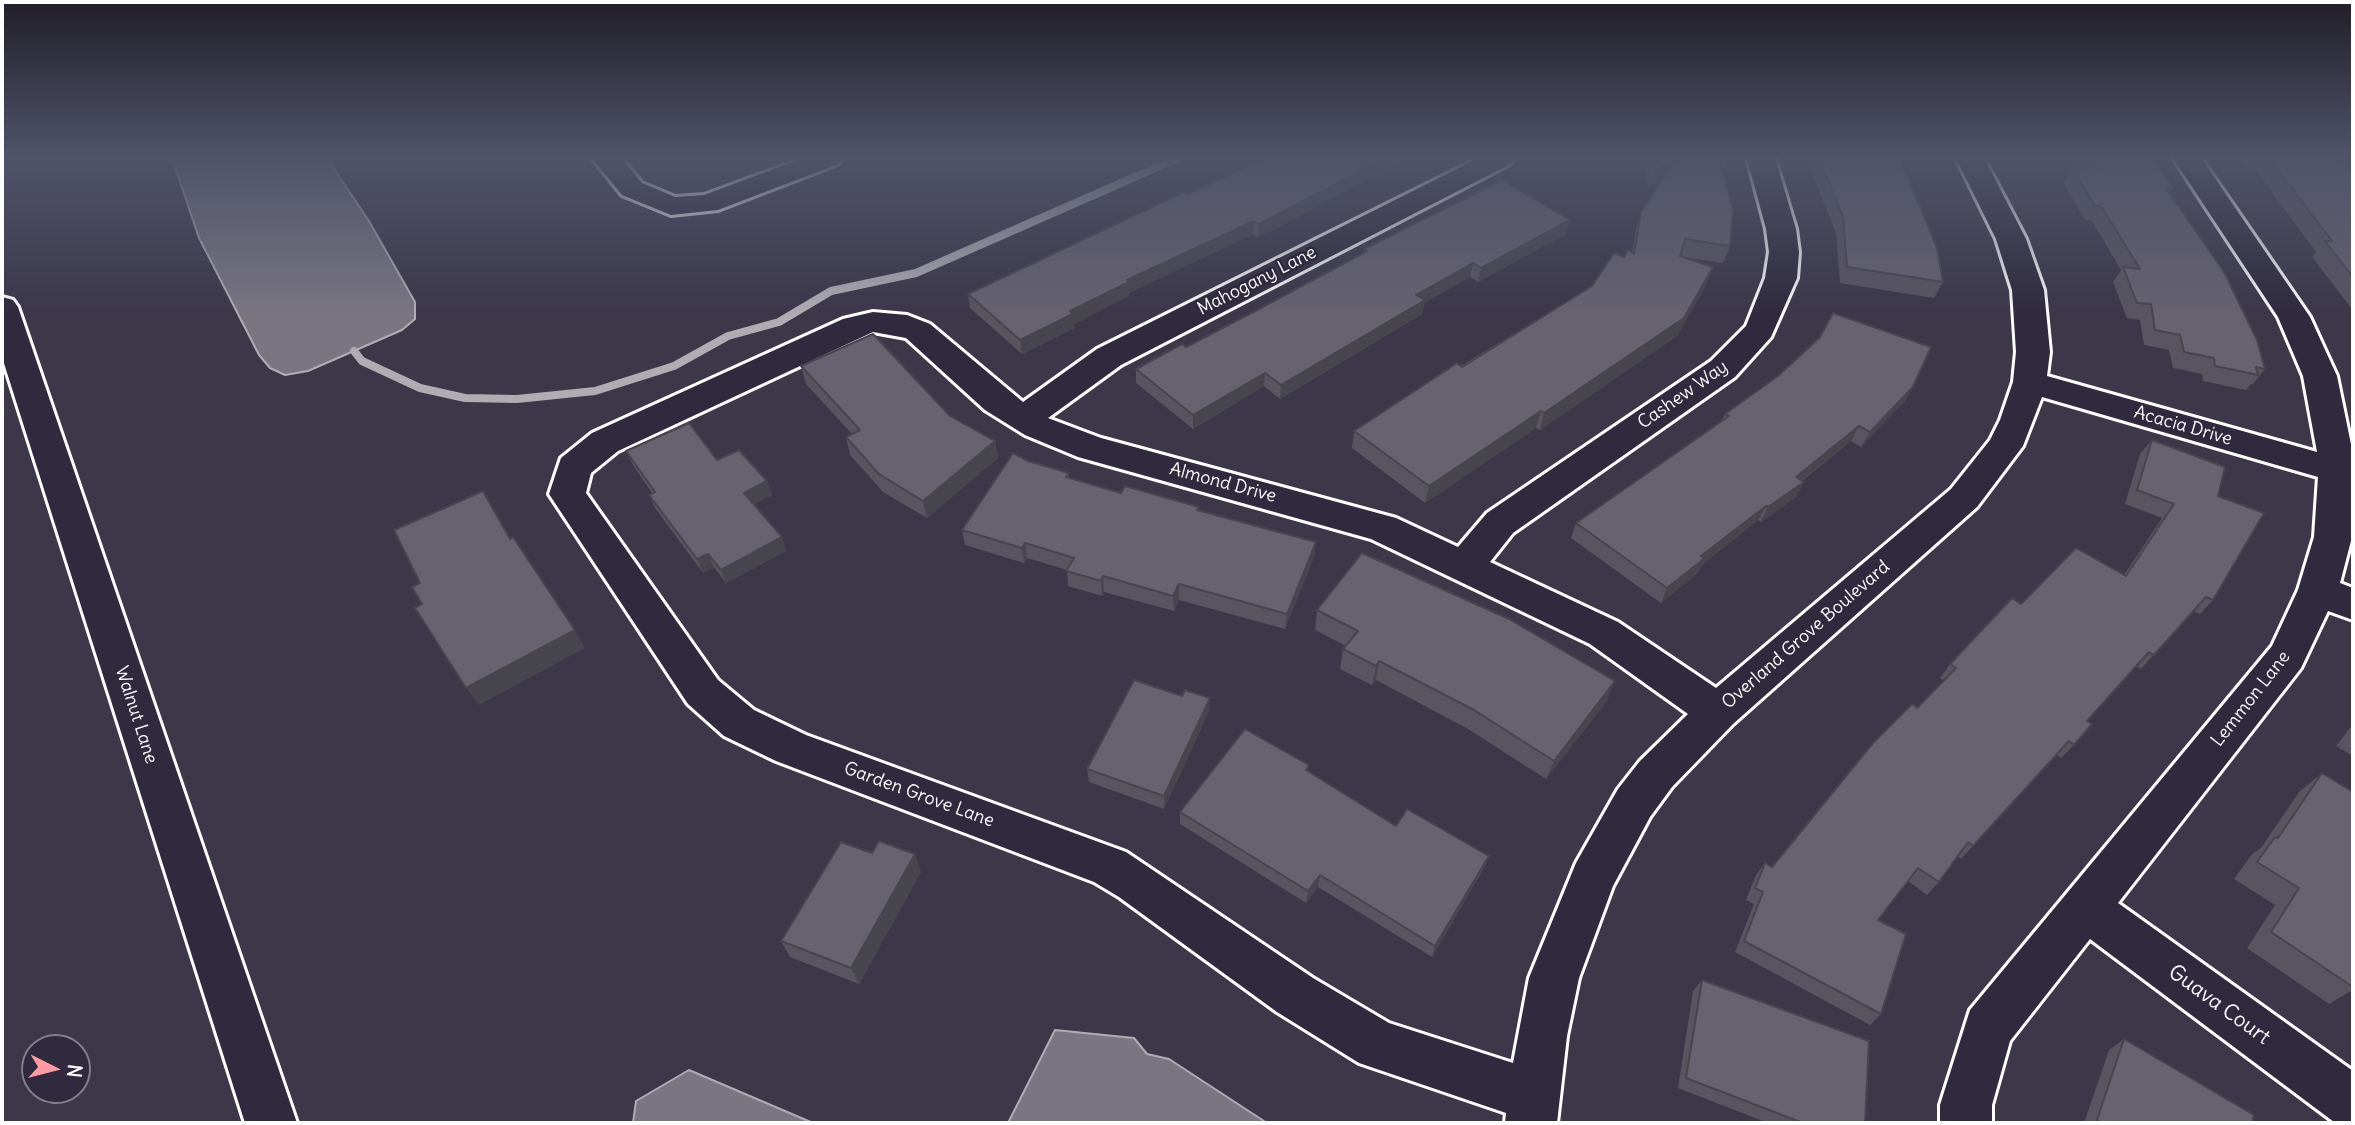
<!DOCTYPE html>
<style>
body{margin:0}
#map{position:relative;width:2355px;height:1125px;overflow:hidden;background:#3c3749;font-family:Delius,sans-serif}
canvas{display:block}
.frame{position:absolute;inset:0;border:4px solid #fff;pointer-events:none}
.north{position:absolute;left:21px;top:1034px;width:70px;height:70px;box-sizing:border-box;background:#2f2a3d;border:2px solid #827f8b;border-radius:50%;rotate:96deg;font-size:19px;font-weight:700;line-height:28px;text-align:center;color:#fff}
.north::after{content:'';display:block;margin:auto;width:24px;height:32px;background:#ff9aa2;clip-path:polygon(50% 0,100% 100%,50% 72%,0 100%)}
</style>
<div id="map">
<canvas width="2355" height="1125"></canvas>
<div class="frame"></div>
<div class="north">N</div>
</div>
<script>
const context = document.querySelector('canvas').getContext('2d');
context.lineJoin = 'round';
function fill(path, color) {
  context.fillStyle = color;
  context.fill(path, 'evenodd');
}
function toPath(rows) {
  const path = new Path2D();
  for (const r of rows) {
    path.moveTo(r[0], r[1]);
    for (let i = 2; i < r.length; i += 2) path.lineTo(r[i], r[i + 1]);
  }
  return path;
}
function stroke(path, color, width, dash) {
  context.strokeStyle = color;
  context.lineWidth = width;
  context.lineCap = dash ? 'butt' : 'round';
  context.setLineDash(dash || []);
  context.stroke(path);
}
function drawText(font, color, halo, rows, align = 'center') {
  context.font = font + ' Delius,sans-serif';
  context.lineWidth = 5;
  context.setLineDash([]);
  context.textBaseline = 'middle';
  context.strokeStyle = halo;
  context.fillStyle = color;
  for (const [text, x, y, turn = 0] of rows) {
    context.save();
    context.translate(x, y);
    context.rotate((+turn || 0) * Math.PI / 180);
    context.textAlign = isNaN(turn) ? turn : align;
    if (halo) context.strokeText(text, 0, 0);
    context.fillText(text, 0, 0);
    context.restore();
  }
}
const water = toPath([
 [168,158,327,158,369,221,415,302,415,319,402,330,308,371,285,375,270,368,259,355,199,238,174,164,168,158],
 [1055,1030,1134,1038,1147,1054,1169,1059,1267,1123,1008,1123,1055,1030],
 [689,1070,813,1123,633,1123,636,1101,689,1070]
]);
fill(water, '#797682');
stroke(water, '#afadb4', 2);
stroke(toPath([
 [354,351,362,361,420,388,465,398,517,399,595,391,674,366,728,336,779,322,831,291,916,273,1178,158]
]), '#afadb4', 8);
const minor = toPath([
 [592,158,621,158,642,183,675,197,704,195,804,158,842,158,838,164,718,210,671,215,622,195,592,158],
 [1479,158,1514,158,1510,164,1121,365,1048,418,1101,438,1396,518,1458,547,1487,513,1711,361,1746,326,1765,278,1769,252,1766,229,1747,158,1775,158,1796,229,1799,252,1797,278,1771,337,1735,377,1513,533,1490,562,1618,622,1716,688,1951,489,1990,440,2000,420,2013,382,2016,352,2012,290,1996,239,1956,158,1984,158,2026,239,2044,290,2050,352,2047,376,2317,452,2303,376,2278,317,2173,158,2201,158,2310,317,2337,376,2353,454,2352,537,2340,583,2353,588,2353,620,2328,611,2301,668,2118,903,2353,1071,2353,1123,2334,1122,2090,939,2010,1041,1992,1105,1992,1123,1940,1123,1940,1105,1970,1010,2272,646,2298,590,2314,537,2318,477,2042,397,2023,446,1977,507,1733,724,1672,787,1650,817,1613,886,1579,978,1567,1036,1557,1123,1505,1123,1506,1113,1359,1063,1277,1012,1119,897,1094,882,776,761,724,736,688,704,549,494,561,458,592,433,843,319,873,312,907,315,930,324,1023,402,1097,349,1479,158],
 [873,332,906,338,985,410,1025,435,1078,457,1371,539,1590,644,1688,714,1640,761,1618,789,1576,863,1529,978,1513,1063,1389,1023,1313,978,1126,852,806,735,754,710,718,680,586,493,591,473,618,451,873,332]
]);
const major = toPath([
 [2,297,13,300,18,307,297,1123,245,1123,2,357,2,297]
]);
stroke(minor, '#fff', 6);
stroke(major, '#fff', 6);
fill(minor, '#2f2a3d');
fill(major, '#2f2a3d');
fill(toPath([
 [1643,158,1726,158,1727,162,1723,173,1730,246,1723,263,1682,257,1706,285,1677,336,1540,430,1536,428,1425,503,1352,448,1354,431,1592,286,1624,257,1632,253,1636,229,1641,212,1662,180,1649,187],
 [1810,158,1900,158,1943,282,1934,298,1840,283,1836,233,1811,170,1813,166],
 [2081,158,2153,158,2173,188,2170,193,2265,369,2253,384,2251,384,2246,390,2203,381,2202,374,2173,368,2169,350,2144,345,2140,320,2127,318,2113,282,2121,270,2092,221,2085,220,2063,182,2071,167,2080,168,2084,162],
 [2241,158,2340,158,2353,174,2353,309,2352,309,2312,257,2316,252,2254,168,2248,168],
 [1254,160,1386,170,1258,238,1253,234,1129,293,1129,296,1074,324,1074,328,1022,354,970,308,968,294,1254,164],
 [1566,234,1478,282,1470,277,1424,303,1422,314,1280,399,1264,386,1193,429,1136,383,1136,369,1186,347,1259,309,1363,253,1364,249],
 [801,366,950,416,995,441,998,458,927,518,883,492,850,455,846,437,852,434,806,384],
 [1913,387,1904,402,1861,447,1851,441,1802,481,1804,482,1796,497,1761,522,1758,520,1702,565,1698,573,1661,603,1571,538,1576,523,1721,422,1725,414],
 [2152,440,2218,496,2213,600,2200,614,2193,611,2141,669,2136,666,2087,721,2074,745,2061,758,2056,755,1961,859,1958,856,1939,882,1927,895,1908,881,1878,920,1881,1014,1870,1025,1735,952,1754,904,1746,900,1756,875,1765,863,1772,867,1917,708,1944,681,1940,678,1950,664,2021,604,2124,575,2162,518,2125,504,2140,454],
 [626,451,717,460,767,481,772,495,754,504,782,537,786,551,726,583,714,567,703,573,655,508,649,495,652,493,633,465],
 [1028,461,1069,473,1069,478,1121,493,1199,511,1314,557,1285,629,1179,600,1174,611,1104,592,1102,596,1068,586,1067,570,1027,558,1024,563,965,545,962,530],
 [1317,610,1607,701,1546,779,1468,729,1376,680,1372,685,1340,669,1343,649,1346,646,1315,630],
 [1182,696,1209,711,1164,809,1089,782,1087,769],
 [2353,724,2353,756,2336,746],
 [1308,772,1396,826,1489,856,1484,868,1432,957,1318,887,1306,903,1180,824,1180,812],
 [2322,773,2353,792,2353,990,2329,1004,2247,948,2275,905,2234,879,2252,854,2261,848,2299,792],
 [921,872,859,984,790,957,781,941],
 [1702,980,1865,1123,1768,1123,1678,1088,1693,991],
 [2124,1039,2252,1123,2084,1123,2109,1050]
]), '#585460');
fill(toPath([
 [1386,158,1413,158,1386,170,1258,238,1259,224],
 [1676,158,1671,175,1649,187,1655,170],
 [1570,220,1566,234,1478,282,1481,268],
 [1254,221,1253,234,1129,293,1129,296,1074,324,1074,328,1022,354,1020,340,1070,311,1127,280],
 [1473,263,1470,277,1424,303,1422,314,1280,399,1281,385,1416,295],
 [1713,267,1706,285,1677,336,1540,430,1544,413],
 [1265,373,1264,386,1193,429,1193,415],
 [1913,387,1904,402,1861,447,1870,432],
 [1541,411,1536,428,1425,503,1429,486],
 [1859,426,1851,441,1788,491,1796,477],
 [995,441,998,458,927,518,923,501],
 [767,481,772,495,749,507,744,493],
 [1804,482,1796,497,1761,522,1768,507],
 [1766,506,1758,520,1702,565,1698,573,1661,603,1667,588,1701,556],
 [782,537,786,551,726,583,721,570],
 [1316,542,1314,557,1285,629,1287,614],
 [1025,543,1027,558,1024,563,1022,548],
 [708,554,714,567,703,573,697,559],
 [1103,576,1104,592,1102,596,1101,581],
 [1179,584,1179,600,1174,611,1173,596],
 [575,630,585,648,479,705,466,688],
 [1379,661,1376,680,1372,685,1376,666],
 [1615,681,1607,701,1546,779,1554,761],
 [1210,698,1209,711,1164,809,1164,796],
 [915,854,921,872,859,984,851,968],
 [1489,856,1484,868,1432,957,1435,946],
 [1320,875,1318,887,1306,903,1308,891]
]), '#47454e');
const building = toPath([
 [1259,158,1386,158,1259,224,1254,221,1127,280,1129,282,1070,311,1073,314,1020,340,968,294,1184,192,1187,194,1258,162,1254,160,1259,158],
 [1652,158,1726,158,1727,162,1720,162,1733,209,1730,246,1685,239,1680,256,1713,267,1684,318,1544,413,1541,411,1429,486,1354,431,1457,363,1462,367,1592,286,1614,253,1624,257,1628,250,1634,254,1641,212,1676,158,1655,170,1652,158],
 [1819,158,1900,158,1937,248,1943,282,1847,267,1843,217,1819,158],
 [2090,158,2153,158,2173,188,2166,188,2224,272,2257,340,2265,369,2256,367,2258,375,2215,366,2214,358,2184,352,2180,335,2155,330,2151,304,2137,303,2123,267,2140,269,2101,206,2095,206,2071,167,2096,169,2090,158],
 [2269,158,2340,158,2353,174,2353,277,2325,241,2332,241,2269,158],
 [1502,180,1570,220,1481,268,1473,263,1416,295,1425,300,1281,385,1265,373,1193,415,1136,369,1182,344,1186,347,1259,309,1367,251,1364,249,1502,180],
 [1833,313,1931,347,1913,387,1870,432,1859,426,1796,477,1804,482,1768,507,1766,506,1701,556,1705,558,1667,588,1576,523,1729,416,1725,414,1778,376,1820,337,1833,313],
 [873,334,950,416,995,441,923,501,879,474,846,437,860,430,801,366,873,334],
 [689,423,717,460,739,450,767,481,744,493,782,537,721,570,708,554,697,559,649,495,655,492,626,451,689,423],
 [2152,440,2225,467,2218,496,2264,513,2213,600,2206,597,2154,655,2149,652,2087,721,2092,724,2074,745,2069,741,1973,846,1968,842,1939,882,1918,868,1878,920,1906,934,1881,1014,1744,941,1763,892,1755,888,1765,863,1772,867,1873,743,1912,704,1917,708,1956,668,1950,664,2012,598,2021,604,2076,548,2126,576,2174,504,2137,490,2152,440],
 [1013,453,1028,461,1069,473,1066,477,1121,493,1125,486,1199,507,1197,510,1316,542,1287,614,1179,584,1173,596,1103,576,1101,581,1066,571,1074,558,1025,543,1022,548,962,530,1013,453],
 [483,491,510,539,513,537,575,630,466,688,415,608,422,604,412,587,420,583,394,530,483,491],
 [1362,553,1509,619,1615,681,1554,761,1474,710,1379,661,1376,666,1343,649,1358,631,1317,610,1362,553],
 [1134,680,1182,696,1185,690,1210,698,1164,796,1087,769,1134,680],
 [1245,729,1309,765,1306,770,1396,826,1407,809,1489,856,1435,946,1320,875,1308,891,1180,812,1245,729],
 [2322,773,2353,792,2353,987,2271,932,2299,888,2257,862,2275,837,2278,838,2322,773],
 [879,841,915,854,851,968,781,941,841,842,872,853,879,841],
 [1702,980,1869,1041,1865,1123,1803,1123,1686,1078,1702,980],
 [2124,1039,2254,1115,2252,1123,2102,1123,2097,1120,2124,1039]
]);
fill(building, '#666270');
stroke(building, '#47454e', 2);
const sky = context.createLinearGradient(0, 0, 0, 315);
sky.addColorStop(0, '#211e28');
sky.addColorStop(0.5, '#50536a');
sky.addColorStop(1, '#50536a00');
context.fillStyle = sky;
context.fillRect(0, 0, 2355, 315);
drawText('18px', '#fff', '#2f2a3d', [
 ["Mahogany Lane",1257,281,-27],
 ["Cashew Way",1683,395,-35],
 ["Acacia Drive",2183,426,16],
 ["Almond Drive",1223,483,15],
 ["Overland Grove Boulevard",1806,635,-41],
 ["Lemmon Lane",2251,699,-52],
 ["Walnut Lane",136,715,72],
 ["Garden Grove Lane",919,795,20]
]);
drawText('21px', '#fff', '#2f2a3d', [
 ["Guava Court",2219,1005,36]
]);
</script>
